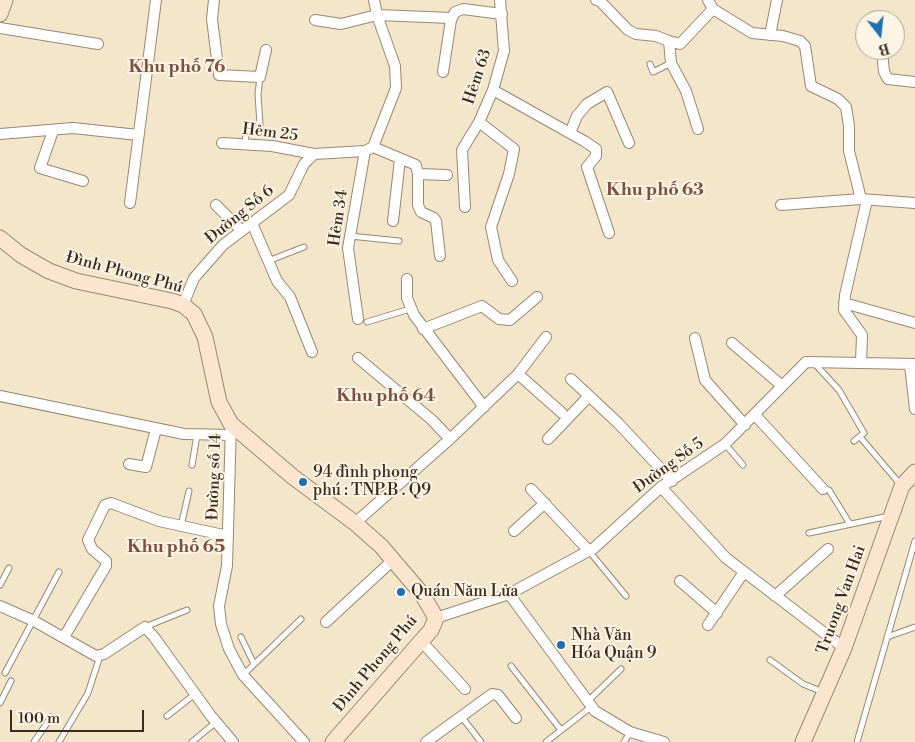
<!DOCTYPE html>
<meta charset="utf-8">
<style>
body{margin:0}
#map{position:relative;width:915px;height:742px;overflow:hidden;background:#f4e6cb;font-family:"Libre Bodoni",serif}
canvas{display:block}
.north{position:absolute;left:855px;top:10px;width:50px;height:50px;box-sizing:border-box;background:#fcf5e5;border:1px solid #afa495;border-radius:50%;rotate:164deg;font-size:14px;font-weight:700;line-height:20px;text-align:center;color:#3b2a1e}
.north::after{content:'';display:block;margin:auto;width:18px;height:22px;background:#1f6fb2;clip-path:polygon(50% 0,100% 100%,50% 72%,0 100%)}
.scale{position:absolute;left:10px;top:710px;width:134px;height:22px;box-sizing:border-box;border:2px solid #3b2a1e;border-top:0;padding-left:6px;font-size:15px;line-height:18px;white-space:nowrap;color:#3b2a1e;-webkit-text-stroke:4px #fcf5e5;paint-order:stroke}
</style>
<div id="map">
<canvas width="915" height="742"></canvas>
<div class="north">B</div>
<div class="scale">100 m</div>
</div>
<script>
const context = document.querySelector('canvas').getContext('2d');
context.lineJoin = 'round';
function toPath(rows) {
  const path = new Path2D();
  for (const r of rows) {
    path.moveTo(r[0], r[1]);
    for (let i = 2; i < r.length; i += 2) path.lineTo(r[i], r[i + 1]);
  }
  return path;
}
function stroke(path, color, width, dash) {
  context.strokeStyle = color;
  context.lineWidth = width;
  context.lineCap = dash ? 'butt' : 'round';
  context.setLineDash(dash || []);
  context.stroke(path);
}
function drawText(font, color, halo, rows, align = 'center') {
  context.font = font + ' "Libre Bodoni",serif';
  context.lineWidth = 4;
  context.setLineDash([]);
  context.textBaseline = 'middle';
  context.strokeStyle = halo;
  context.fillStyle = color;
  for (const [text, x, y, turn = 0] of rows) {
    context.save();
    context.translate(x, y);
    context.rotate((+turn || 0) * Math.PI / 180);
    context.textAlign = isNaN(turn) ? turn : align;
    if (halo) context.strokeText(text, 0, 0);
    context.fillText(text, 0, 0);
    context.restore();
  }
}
const lane = toPath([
 [650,64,653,72,671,63],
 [245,145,246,133,256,130,260,125,258,94,260,77],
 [350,236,399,241],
 [268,261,304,247],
 [367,322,410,309],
 [814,363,839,390,864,433,854,441],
 [860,437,900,484],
 [725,444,743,465],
 [192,465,197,435],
 [823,489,829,490,850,524],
 [181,526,189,491],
 [809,533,889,516],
 [589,551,626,596],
 [0,585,9,568],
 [145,627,187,610],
 [241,637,254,664],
 [887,637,915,627],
 [770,660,803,684,823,692],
 [511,666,561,730],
 [5,673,59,572],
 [243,675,301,619],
 [588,701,621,669],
 [0,703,11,681],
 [167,716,195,694],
 [461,716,481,742],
 [34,742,51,717],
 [59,742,88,693,100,656],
 [192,742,216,722],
 [546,742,591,707],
 [624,742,630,733],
 [857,742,915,541]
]);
const street = toPath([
 [214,0,212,19,219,75,260,77,266,50],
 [500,0,504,51,493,90,479,122,514,149,509,174,491,227,498,260,512,281],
 [596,0,600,1,628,30,636,34,656,36,669,41,680,44,713,9,752,33,783,36,800,41,805,46,811,86,838,99,846,107,849,126,849,151,861,199,915,203],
 [708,0,713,9],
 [315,20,341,24,377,15,452,18],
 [0,28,98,44],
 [770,35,777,0],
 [669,41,671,63,686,91,698,129],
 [882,50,884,72,888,79,915,82],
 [443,72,451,20,455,12,463,9,502,14],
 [493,90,584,141,596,149,596,156,587,167,609,233],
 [53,131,40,168,83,181],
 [570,133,577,116,587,104,607,92,629,143],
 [0,134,73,128,138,135],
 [222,143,272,146,314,154],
 [373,147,416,165,418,174,447,175],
 [418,174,418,205,421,212,434,218,436,221,440,256],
 [130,203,156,0],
 [216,205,241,230],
 [781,205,861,199],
 [465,207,462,150,479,122],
 [393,221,400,159],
 [252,223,277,281,290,297,312,352],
 [407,279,407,298,414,315,484,407],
 [844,303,915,323],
 [183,305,194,278,223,245,289,195,304,164,314,154,365,151,373,147,396,88,395,66,377,15,374,0],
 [358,319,348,248,365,151],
 [423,329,482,306,499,319,510,320,537,297],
 [695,338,705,380,745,425],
 [732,343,781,385],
 [358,358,432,420,450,439],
 [861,363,862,335,844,310,845,295,867,200],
 [910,365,915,409],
 [518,374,546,337],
 [571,379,618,423,672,481],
 [0,396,184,434,231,435],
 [755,415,823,489],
 [231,424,227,566,219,606,221,624,229,649,243,675,304,742],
 [548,439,589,396],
 [129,464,146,467,156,429],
 [661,487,726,558,844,648],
 [531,489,589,551],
 [355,523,450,439,518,374,562,413],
 [514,531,545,503],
 [680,581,717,613],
 [509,594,595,711,630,732,664,742],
 [775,596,828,549],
 [0,606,34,621,96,656,104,654,145,627,154,637,211,716,233,742],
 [436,618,509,594,594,548,661,487,725,444,806,362,915,364],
 [326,622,393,560],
 [708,625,744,572],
 [64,637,106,566,106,561,92,549,88,540,105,505,111,503,159,521,228,536],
 [422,642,465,689],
 [426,742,492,694,498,695,516,718]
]);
const secondary = toPath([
 [0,14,5,0],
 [0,238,21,255,49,271,76,281,172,301,183,305,194,314,205,337,219,402,231,424,293,477,355,523,381,546,422,594,436,618,431,630,333,742],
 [803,742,844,648,902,486,915,472]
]);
stroke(lane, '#988874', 7);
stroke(street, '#988874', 12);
stroke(secondary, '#988874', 17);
stroke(lane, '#fff', 5);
stroke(street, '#fff', 10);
stroke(secondary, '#fbe5cf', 15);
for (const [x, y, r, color] of [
 [303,482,5,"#1f6fb2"],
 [401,592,5,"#1f6fb2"],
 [561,645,5,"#1f6fb2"]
]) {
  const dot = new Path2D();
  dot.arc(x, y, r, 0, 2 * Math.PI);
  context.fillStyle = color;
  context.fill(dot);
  stroke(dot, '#fcf5e5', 2);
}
drawText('16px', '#3b2a1e', '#fcf5e5', [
 ["Hẻm 63",478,77,-72],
 ["Hẻm 25",270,133,7],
 ["Đường Số 6",240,215,-39],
 ["Hẻm 34",339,218,-82],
 ["Đình Phong Phú",124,273,15],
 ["Đường Số 5",669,466,-36],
 ["Đường số 14",215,477,-88],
 ["Truong Van Hai",842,600,-70],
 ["Đình Phong Phú",376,664,-50]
]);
drawText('16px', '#3b2a1e', '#fcf5e5', [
 ["94 đình phong",313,473],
 ["phú : TNP.B . Q9",313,491],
 ["Quán Năm Lửa",411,592],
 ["Nhà Văn",571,636],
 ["Hóa Quận 9",571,654]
], 'left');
drawText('bold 18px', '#7a5143', '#fcf5e5', [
 ["Khu phố 76",177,68],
 ["Khu phố 63",655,191],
 ["Khu phố 64",386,397],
 ["Khu phố 65",176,548]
]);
</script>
